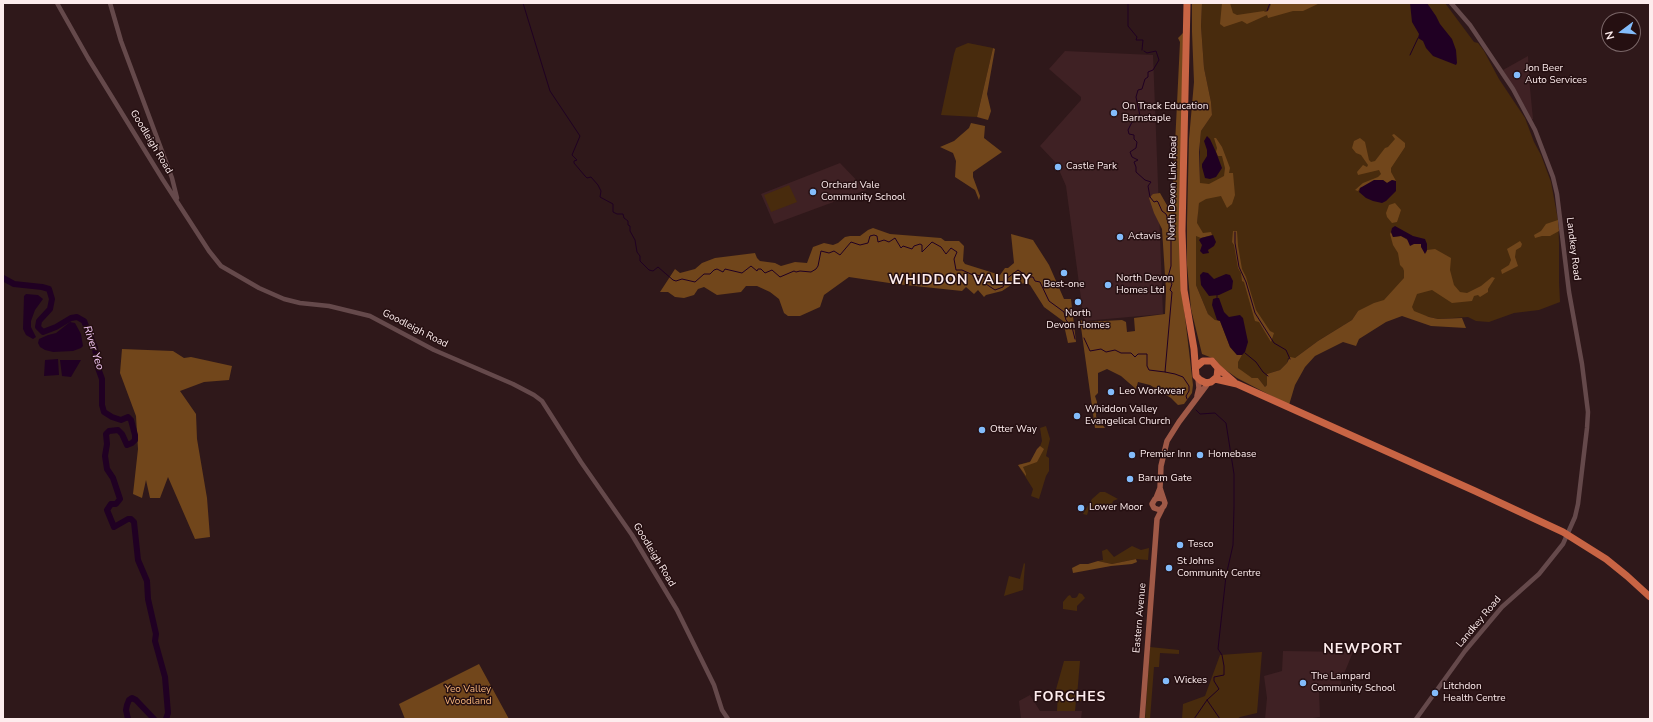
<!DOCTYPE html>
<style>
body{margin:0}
#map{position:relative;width:1653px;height:722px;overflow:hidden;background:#2f181a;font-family:"Nunito Sans",sans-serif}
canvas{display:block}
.frame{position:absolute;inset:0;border:4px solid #fdeced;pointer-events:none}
.north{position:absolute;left:1601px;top:12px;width:40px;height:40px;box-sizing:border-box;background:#250f11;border:1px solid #7b6769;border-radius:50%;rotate:254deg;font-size:11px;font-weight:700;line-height:16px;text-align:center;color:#fdeced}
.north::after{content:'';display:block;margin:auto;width:14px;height:18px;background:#83bcfb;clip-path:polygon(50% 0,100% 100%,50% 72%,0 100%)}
</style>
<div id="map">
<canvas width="1653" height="722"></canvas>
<div class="frame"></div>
<div class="north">N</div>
</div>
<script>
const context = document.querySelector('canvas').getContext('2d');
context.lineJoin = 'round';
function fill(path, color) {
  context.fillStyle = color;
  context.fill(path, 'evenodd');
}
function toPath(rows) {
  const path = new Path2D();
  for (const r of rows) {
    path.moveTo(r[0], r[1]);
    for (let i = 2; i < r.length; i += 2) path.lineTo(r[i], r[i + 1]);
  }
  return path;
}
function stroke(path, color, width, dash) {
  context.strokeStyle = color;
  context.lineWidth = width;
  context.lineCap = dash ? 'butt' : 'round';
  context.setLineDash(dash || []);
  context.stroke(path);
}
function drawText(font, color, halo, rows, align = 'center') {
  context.font = font + ' "Nunito Sans",sans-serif';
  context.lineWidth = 3;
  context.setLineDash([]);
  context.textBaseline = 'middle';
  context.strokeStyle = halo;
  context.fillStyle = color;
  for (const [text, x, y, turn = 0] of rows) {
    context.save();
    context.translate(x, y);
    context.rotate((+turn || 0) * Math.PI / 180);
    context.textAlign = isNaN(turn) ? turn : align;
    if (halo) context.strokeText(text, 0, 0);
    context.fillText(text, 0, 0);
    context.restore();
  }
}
fill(toPath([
 [1065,51,1153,55,1163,314,1084,321,1066,186,1056,163,1040,146,1081,100,1081,97,1049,69],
 [1528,56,1529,78,1533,119,1531,120,1503,70],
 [840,163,866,190,774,224,761,194],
 [1283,651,1353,652,1341,681,1341,687,1319,690,1320,717,1306,719,1265,719,1267,698,1264,676,1282,671],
 [1030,695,1040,711,1082,711,1081,719,1021,719,1019,701]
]), '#3f2124');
fill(toPath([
 [1202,3,1445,3,1474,42,1478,43,1484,51,1499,79,1525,118,1534,142,1541,155,1551,182,1558,220,1559,242,1559,282,1560,302,1539,310,1514,313,1489,322,1476,321,1468,317,1438,319,1421,315,1358,311,1352,320,1318,341,1295,358,1288,358,1287,363,1280,370,1267,374,1267,385,1265,387,1258,378,1252,378,1244,374,1238,368,1215,320,1208,314,1196,285,1196,236,1200,183,1200,141,1201,131,1212,115,1211,102,1204,68,1201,26],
 [968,43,993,48,977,117,941,115,954,54,956,48],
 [789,185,797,202,771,212,764,195],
 [1046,426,1050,439,1046,456,1049,458,1049,471,1046,476,1039,499,1031,496,1033,489,1018,465,1035,460,1042,441,1040,428],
 [1100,492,1105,492,1118,499,1113,501,1111,508,1105,510,1089,509,1087,515,1083,514,1092,499],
 [1132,546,1141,550,1149,548,1148,560,1136,559,1112,564,1098,561,1103,560,1102,551,1107,549,1114,557],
 [1024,563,1025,564,1023,590,1004,596,1009,576,1020,579],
 [1079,593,1082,594,1085,598,1077,606,1077,611,1063,609,1063,602,1068,596,1070,595,1072,598,1075,598,1077,597],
 [1150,647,1179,650,1179,654,1160,653,1159,667,1154,667,1150,719,1145,719],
 [1262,652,1257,713,1240,717,1237,719,1182,719,1183,704,1205,696,1220,655],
 [1064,661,1080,661,1077,696,1081,697,1081,701,1076,701,1075,711,1057,711,1058,693,1055,693]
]), '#482b0d');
fill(toPath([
 [1192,3,1202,3,1201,26,1204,68,1211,102,1212,115,1201,131,1199,152,1200,183,1209,184,1224,176,1225,168,1222,156,1218,156,1216,152,1217,148,1214,138,1216,138,1222,147,1230,168,1229,173,1233,173,1235,195,1232,204,1227,208,1221,196,1206,199,1199,203,1197,223,1203,233,1211,232,1212,235,1201,238,1196,236,1196,285,1208,314,1215,320,1220,321,1230,347,1237,355,1242,355,1238,362,1238,368,1252,378,1258,378,1265,387,1267,385,1267,374,1280,370,1287,363,1290,357,1295,358,1318,341,1352,320,1358,311,1374,303,1384,300,1404,278,1404,271,1403,268,1400,265,1398,253,1393,245,1390,234,1391,232,1393,237,1401,236,1414,244,1422,244,1426,253,1427,250,1435,249,1451,258,1450,270,1454,285,1460,292,1467,293,1481,286,1492,277,1495,278,1488,289,1488,292,1480,297,1478,295,1474,296,1472,301,1452,303,1432,290,1417,294,1412,307,1414,311,1429,317,1438,319,1462,318,1466,328,1431,326,1402,316,1386,322,1359,339,1356,346,1343,342,1315,356,1305,367,1295,385,1289,405,1237,378,1220,366,1215,359,1202,354,1191,309,1187,265,1187,222,1189,139,1194,82,1192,32],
 [1222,3,1230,3,1233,13,1237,15,1264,11,1265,12,1269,10,1271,4,1320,3,1303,11,1293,11,1268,18,1267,15,1247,24,1242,21,1224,27,1220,24],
 [1183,33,1181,283,1193,385,1192,393,1184,404,1178,405,1171,398,1150,385,1138,382,1136,389,1121,376,1107,369,1098,373,1098,393,1095,396,1097,402,1096,416,1098,423,1102,424,1105,428,1095,428,1080,320,1086,322,1122,320,1126,322,1127,332,1135,331,1134,318,1165,314,1166,291,1162,229,1154,213,1149,198,1153,194,1160,193,1168,207,1172,206,1180,42,1178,38],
 [993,48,995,49,987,94,991,111,988,120,977,117],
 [971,123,985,126,984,138,1002,152,973,172,973,177,980,196,979,200,975,190,955,177,956,161,953,153,940,147,954,141,969,128],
 [1394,134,1405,143,1405,147,1391,168,1391,172,1396,181,1392,180,1387,183,1383,180,1360,188,1358,191,1355,190,1363,183,1378,177,1381,174,1379,170,1358,175,1357,172,1363,165,1367,167,1368,165,1361,155,1356,153,1352,148,1354,141,1360,138,1365,142,1369,160,1371,162,1375,161,1385,148,1388,147,1395,139,1392,135],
 [1395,203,1401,210,1397,222,1392,223,1387,217,1386,213,1389,205],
 [1558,220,1559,231,1550,236,1542,236,1535,238,1534,235,1541,231,1546,224],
 [873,228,890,234,941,238,945,241,959,241,964,246,963,261,965,264,1000,275,1005,268,1008,268,1014,263,1011,234,1033,240,1049,265,1064,299,1071,299,1076,342,1068,343,1063,321,1044,307,1030,285,1027,283,1011,285,1002,291,986,295,984,297,978,290,974,294,966,287,962,291,896,284,849,277,824,295,820,307,800,316,788,316,784,313,779,299,770,292,757,286,746,286,741,292,717,295,704,287,698,289,694,295,684,298,675,297,668,292,660,292,675,269,680,273,695,269,702,263,715,258,755,253,757,258,760,261,775,263,781,266,795,262,807,263,813,247,824,243,833,245,838,243,845,237,850,236,860,236,868,230],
 [1233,231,1237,231,1238,246,1242,269,1246,277,1256,310,1270,331,1274,333,1271,342,1259,322,1255,321,1244,282,1242,281,1241,273,1238,268,1234,245,1232,242],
 [1520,241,1522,244,1521,247,1516,250,1515,257,1518,266,1502,274,1501,270,1509,265,1511,260,1507,249],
 [122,349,173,351,184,358,191,357,232,366,229,380,204,382,180,391,196,414,197,439,207,498,210,537,195,539,168,477,160,498,150,498,146,480,142,498,133,494,138,449,136,416,120,373],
 [1040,446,1044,449,1037,462,1023,467,1026,474,1026,476,1018,465,1030,462,1037,449],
 [1136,559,1137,562,1132,564,1111,566,1073,573,1072,568,1080,564,1088,564,1098,561,1112,564],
 [479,664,509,719,405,719,399,704]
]), '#71461b');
fill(toPath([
 [1410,3,1427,3,1436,16,1440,24,1452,39,1456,50,1457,63,1456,65,1433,56,1426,48,1423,41,1418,38,1419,34,1412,22],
 [1207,136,1210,139,1216,152,1222,168,1216,177,1210,179,1205,178,1202,167,1202,164,1207,156,1207,150,1204,141],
 [1374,180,1383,180,1387,183,1392,180,1396,181,1396,191,1386,201,1382,203,1373,201,1366,198,1359,192,1360,188],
 [1395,226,1413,236,1425,239,1427,244,1427,250,1425,254,1421,247,1421,244,1414,244,1410,246,1407,239,1401,236,1393,237,1391,232,1392,228],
 [1213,235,1216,242,1214,246,1208,250,1209,253,1203,254,1200,251,1202,245,1199,240,1201,238],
 [1203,272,1208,273,1214,279,1226,274,1230,275,1233,281,1232,289,1219,295,1209,296,1201,285,1200,275],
 [26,294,38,295,43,299,35,310,31,321,31,327,36,337,33,339,26,335,23,329,24,296],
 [1216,298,1219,298,1224,312,1229,317,1240,315,1243,318,1248,342,1245,352,1242,355,1237,355,1230,347,1220,321,1217,320,1212,305,1213,299],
 [70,322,75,323,81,334,83,346,81,348,73,351,53,352,45,350,40,347,38,343,39,339,48,335,56,333],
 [58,359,59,375,44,376,45,360],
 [60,360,81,360,71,377,62,376]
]), '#200023');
stroke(toPath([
 [523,3,550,91,580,136,572,155,577,160,574,161,574,163,585,176,587,178,591,177,598,185,601,191,600,197,613,204,613,212,617,214,623,214,624,218,628,221,628,225,630,226,630,231,635,240,637,252,640,256,640,261,649,270,653,271,658,267,673,280,676,281,682,279,695,282,704,274,710,274,714,270,717,269,723,272,725,269,742,273,751,266,757,271,758,269,761,269,765,273,772,270,780,277,794,271,796,272,800,271,811,272,816,269,818,266,821,251,829,253,834,251,840,255,851,242,860,245,868,243,870,236,874,235,877,236,878,242,884,240,889,242,895,238,901,248,903,246,912,249,914,246,920,244,922,245,922,252,932,242,941,247,946,254,951,248,957,252,954,259,956,270,962,270,973,275,977,275,985,277,987,278,986,284,995,290,1003,287,1006,279,1018,270,1028,277,1033,277,1035,281,1040,282,1049,301,1064,312,1066,320,1072,327,1075,339],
 [1128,3,1128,26,1137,37,1136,40,1143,40,1142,50],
 [1267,11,1270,3],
 [1144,51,1147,53,1156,51,1159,60,1153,70,1148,72,1148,77,1145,79,1142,89,1138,90,1136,97,1140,116,1136,121,1132,122,1128,130,1129,134,1134,135,1134,139,1137,142,1136,148,1130,152,1132,157,1138,160,1134,162,1136,167,1136,172,1145,180,1151,182,1148,186,1150,197,1154,202,1157,201,1158,202,1162,211,1166,214,1171,227,1171,266,1168,277,1172,284,1170,290,1172,292,1165,372,1175,374,1183,377,1189,386,1189,391,1186,396,1187,399],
 [1410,55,1418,38],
 [1235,232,1235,243,1239,267,1246,282,1255,313,1274,343,1286,350,1290,359],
 [1217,298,1217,295],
 [1084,338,1090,351,1101,349,1106,352,1115,350,1121,353,1131,353,1135,357,1138,354,1147,354,1147,366,1149,370,1165,372],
 [1245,353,1256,362,1263,372,1268,376],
 [1207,700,1220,719],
 [1194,719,1207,700,1219,689,1214,681,1214,677,1224,675,1224,666,1222,655,1218,649,1226,576,1233,545,1234,507,1234,474,1226,423,1215,413,1200,414,1196,410]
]), '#200023', 1);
stroke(toPath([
 [3,278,14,284,42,287,49,289,52,299,50,309,39,321,38,327,43,332,56,327,71,318,77,317,84,321,95,348,98,368,102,379,102,405,104,412,112,417,121,420,128,417,131,420,135,435,135,440,132,443,127,445,122,434,118,430,109,431,106,434,107,444,105,456,107,469,113,478,120,499,116,504,111,504,107,510,114,527,128,519,131,519,134,522,138,560,147,581,148,599,156,634,155,641,165,677,168,713,166,719],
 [128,719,126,710,127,705,129,700,132,698,136,700,154,719]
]), '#200023', 6);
stroke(toPath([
 [57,3,88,58,163,180,209,251,221,266,259,288,284,299,300,303,329,306,370,316,434,350,513,384,534,395,542,401,581,462,632,535,677,610,714,685,722,710,728,719],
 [110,3,121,41,172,178,177,198],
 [1416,719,1465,651,1502,607,1539,574,1563,544,1575,517,1578,504,1587,428,1588,412,1582,364,1569,292,1557,194,1553,177,1535,130,1513,89,1470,25,1451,3]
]), '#65494b', 4.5);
stroke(toPath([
 [1197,396,1199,388,1198,378],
 [1160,488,1165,503,1164,506,1160,510,1154,508,1152,504,1155,499,1159,498,1163,499],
 [1156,498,1160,488,1161,466,1167,441,1179,422,1209,382],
 [1142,719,1157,519,1162,509]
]), '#a05947', 5.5);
stroke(toPath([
 [1187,3,1182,231,1184,290,1194,349,1196,376,1200,380,1206,383,1211,382,1217,377,1218,368,1212,361,1203,361,1196,367],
 [1218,368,1234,382],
 [1215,379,1237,384,1475,491,1563,532,1606,559,1627,576,1650,597]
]), '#c86444', 7);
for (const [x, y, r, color] of [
 [1517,75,4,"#83bcfb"],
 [1114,113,4,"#83bcfb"],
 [1058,167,4,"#83bcfb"],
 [813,192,4,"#83bcfb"],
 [1120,237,4,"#83bcfb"],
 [1064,273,4,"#83bcfb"],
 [1108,285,4,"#83bcfb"],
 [1078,302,4,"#83bcfb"],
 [1111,392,4,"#83bcfb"],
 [1077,416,4,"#83bcfb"],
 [982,430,4,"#83bcfb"],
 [1132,455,4,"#83bcfb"],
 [1200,455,4,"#83bcfb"],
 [1130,479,4,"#83bcfb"],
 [1081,508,4,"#83bcfb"],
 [1180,545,4,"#83bcfb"],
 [1169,568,4,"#83bcfb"],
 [1166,681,4,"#83bcfb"],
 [1303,683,4,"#83bcfb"],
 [1435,693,4,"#83bcfb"]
]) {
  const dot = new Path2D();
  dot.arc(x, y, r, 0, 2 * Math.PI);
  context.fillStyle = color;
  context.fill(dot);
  stroke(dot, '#250f11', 1.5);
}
drawText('10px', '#fdeced', '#250f11', [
 ["Jon Beer",1525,69],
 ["Auto Services",1525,81],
 ["On Track Education",1122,107],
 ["Barnstaple",1122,119],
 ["Castle Park",1066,167],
 ["Orchard Vale",821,186],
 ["Community School",821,198],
 ["Actavis",1128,237],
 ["North Devon",1116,279],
 ["Homes Ltd",1116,291],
 ["Best-one",1064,285,"center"],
 ["North",1078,314,"center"],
 ["Devon Homes",1078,326,"center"],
 ["Leo Workwear",1119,392],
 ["Whiddon Valley",1085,410],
 ["Evangelical Church",1085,422],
 ["Otter Way",990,430],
 ["Premier Inn",1140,455],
 ["Homebase",1208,455],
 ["Barum Gate",1138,479],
 ["Lower Moor",1089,508],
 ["Tesco",1188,545],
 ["St Johns",1177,562],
 ["Community Centre",1177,574],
 ["The Lampard",1311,677],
 ["Community School",1311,689],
 ["Wickes",1174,681],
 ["Litchdon",1443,687],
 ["Health Centre",1443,699]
], 'left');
drawText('10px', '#fdeced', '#250f11', [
 ["Goodleigh Road",151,142,59],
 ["North Devon Link Road",1173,188,-89],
 ["Landkey Road",1573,249,83],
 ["Goodleigh Road",415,329,27],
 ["Goodleigh Road",654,555,59],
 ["Eastern Avenue",1140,618,-85],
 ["Landkey Road",1479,622,-50]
]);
drawText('10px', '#f4b47a', '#250f11', [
 ["Yeo Valley",468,690],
 ["Woodland",468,702]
]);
drawText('italic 11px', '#f8cbfa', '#250f11', [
 ["River Yeo",93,348,72]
]);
context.letterSpacing = '1px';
drawText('bold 14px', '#fdeced', '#250f11', [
 ["WHIDDON VALLEY",960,281],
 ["NEWPORT",1363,650],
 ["FORCHES",1070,698]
]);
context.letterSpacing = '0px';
</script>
